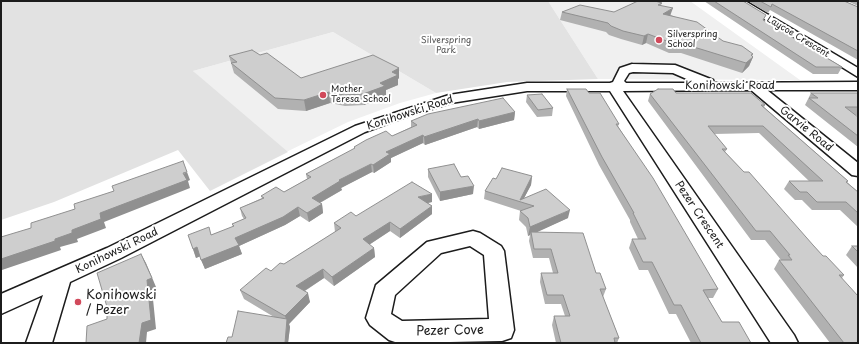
<!DOCTYPE html>
<style>
body{margin:0}
#map{position:relative;width:859px;height:344px;overflow:hidden;background:#fff;font-family:"Playpen Sans",sans-serif}
canvas{display:block}
.frame{position:absolute;inset:0;border:2px solid #1c1c1c;pointer-events:none}
</style>
<div id="map">
<canvas width="859" height="344"></canvas>
<div class="frame"></div>
</div>
<script>
const context = document.querySelector('canvas').getContext('2d');
context.lineJoin = 'round';
function fill(path, color) {
  context.fillStyle = color;
  context.fill(path, 'evenodd');
}
function toPath(rows) {
  const path = new Path2D();
  for (const r of rows) {
    path.moveTo(r[0], r[1]);
    for (let i = 2; i < r.length; i += 2) path.lineTo(r[i], r[i + 1]);
  }
  return path;
}
function stroke(path, color, width, dash) {
  context.strokeStyle = color;
  context.lineWidth = width;
  context.lineCap = dash ? 'butt' : 'round';
  context.setLineDash(dash || []);
  context.stroke(path);
}
function drawText(font, color, halo, rows, align = 'center') {
  context.font = font + ' "Playpen Sans",sans-serif';
  context.lineWidth = 4;
  context.setLineDash([]);
  context.textBaseline = 'middle';
  context.strokeStyle = halo;
  context.fillStyle = color;
  for (const [text, x, y, turn = 0] of rows) {
    context.save();
    context.translate(x, y);
    context.rotate((+turn || 0) * Math.PI / 180);
    context.textAlign = isNaN(turn) ? turn : align;
    if (halo) context.strokeText(text, 0, 0);
    context.fillText(text, 0, 0);
    context.restore();
  }
}
fill(toPath([
 [548,1,690,1,800,80,598,79],
 [333,32,436,93,400,103,348,122,278,156,193,71]
]), '#f0f0f0');
fill(toPath([
 [1,1,548,1,598,79,507,82,436,93,333,32,193,71,288,152,210,191,178,150,54,202,1,220]
]), '#e2e2e2');
const minor = toPath([
 [735,1,745,1,858,68,858,77,735,1],
 [632,64,675,65,713,80,714,83,858,82,858,90,767,90,858,163,858,176,852,175,751,90,623,91,794,335,798,343,771,343,610,91,527,91,451,103,403,118,365,132,121,258,70,282,52,343,26,343,43,295,1,314,1,294,107,248,355,126,449,95,527,83,610,83,613,82,620,68,632,64],
 [633,72,673,73,696,83,626,83,624,81,629,73,633,72],
 [473,231,480,233,501,246,504,251,514,330,511,338,502,341,398,343,389,340,370,325,366,318,376,285,427,242,473,231],
 [470,246,484,255,489,319,402,321,391,314,395,295,441,253,470,246]
]);
stroke(minor, '#1c1c1c', 3);
fill(minor, '#fff');
fill(toPath([
 [704,1,743,1,764,20,842,67,838,74,813,74],
 [748,1,844,1,858,7,858,60,770,10,768,13],
 [847,1,858,1,858,6],
 [662,3,661,5,671,15,723,41,752,56,753,57,749,66,742,73,681,53,669,53,646,43,642,45,621,39,609,35,606,32,560,20,562,12,614,12],
 [260,55,301,78,399,68,399,78,398,79,398,85,386,90,386,96,364,105,345,106,330,103,306,111,278,109,234,73,229,56],
 [567,89,589,93,619,124,618,126,718,289,713,298,708,298,722,322,751,343,691,343,676,314,669,314,648,270,639,270,629,248,632,239,638,239,630,222,630,220,599,165,566,96],
 [676,93,765,105,764,107,848,181,847,182,858,192,858,227,840,210,812,210,802,200,795,200,784,189,789,181,809,181,759,133,714,134,727,149,725,152,823,256,844,275,842,278,858,343,830,343,774,269,779,260,781,260,765,240,751,240,648,101,650,94],
 [811,93,858,93,858,115,855,115,858,117,858,147,805,105],
 [527,95,553,108,552,116,537,117,526,102],
 [515,112,514,120,479,129,477,127,425,145,423,143,391,158,391,162,374,173,372,172,341,188,342,190,320,203,322,204,323,213,309,222,300,216,285,225,239,246,242,254,205,269,200,256,196,258,193,249,211,235,233,227,232,224,244,219,242,216,240,208,262,198,261,196,284,192,307,179,306,174,354,149,354,147,392,136,411,127,411,121],
 [428,169,461,177,473,194,440,201,428,177],
 [532,176,531,185,524,198,568,218,536,232,596,273,606,289,603,297,619,338,617,343,556,343,552,325,554,316,565,316,561,304,545,304,540,282,541,273,553,273,549,258,533,258,529,241,530,235,528,236,526,227,519,220,520,211,521,211,484,199,485,191,496,179],
 [432,194,432,202,428,203,432,206,432,214,400,238,390,231,369,245,374,248,375,257,334,286,324,278,305,291,310,302,289,324,290,327,288,343,226,343,232,337,274,317,244,299,240,290,271,271,284,264,335,232,334,223],
 [852,246,858,246,858,268,846,255]
]), '#b1b1b1');
fill(toPath([
 [673,8,670,16,663,14],
 [648,34,646,43,642,45,644,36],
 [753,54,751,58,753,57,749,66,742,73,746,63,751,55],
 [399,68,399,78,398,79,398,85,386,90,386,96,364,105,363,94,380,83,392,72],
 [329,92,330,103,306,111,304,100],
 [515,112,514,120,479,129,479,121],
 [478,119,477,127,425,145,424,137],
 [423,135,423,143,391,158,391,162,374,173,373,165,386,152],
 [371,164,372,172,341,188,342,190,314,206,312,198,339,180],
 [187,172,190,180,188,181,190,188,104,222,106,228,77,239,78,242,60,247,61,250,2,270,1,268,1,259,72,230,100,213],
 [532,176,531,185,522,202,520,200],
 [474,186,473,194,440,201,440,192],
 [432,194,432,202,418,205,418,197],
 [322,204,323,213,309,222,307,213],
 [432,206,432,214,400,238,400,229],
 [298,207,300,216,285,225,239,246,242,254,205,269,201,260,235,238],
 [570,210,568,218,531,235,531,232,530,235,528,236,530,227],
 [390,222,390,231,364,248,363,239],
 [197,247,201,256,196,258,193,249],
 [374,248,375,257,334,286,332,277],
 [141,254,146,263,156,287,152,289,156,329,147,332,146,343,139,343],
 [323,269,324,278,298,295,296,286],
 [308,293,310,302,289,324,290,327,288,343,285,343,287,323,285,316]
]), '#909090');
const building = toPath([
 [638,1,655,1,662,3,658,5,673,8,663,14,697,22,723,41,742,46,753,54,751,55,753,57,746,63,684,44,672,43,648,34,644,36,623,31,611,26,608,23,562,12,580,5,614,12,638,1],
 [714,1,743,1,766,15,763,20,842,67,816,67,714,1],
 [760,1,844,1,858,7,858,51,772,4,771,7,760,1],
 [252,50,260,55,267,53,301,78,373,55,399,68,392,72,398,75,380,83,385,86,363,94,344,95,329,92,304,100,275,98,231,63,237,62,229,56,252,50],
 [567,89,586,89,589,93,600,93,619,124,616,124,653,178,718,289,703,290,722,322,739,322,751,343,701,343,681,305,674,305,652,262,643,262,632,239,646,239,633,213,634,213,602,157,567,89],
 [658,89,673,89,676,93,751,93,765,105,761,105,848,181,846,182,858,192,858,213,846,202,817,202,807,192,800,192,789,181,823,181,763,126,708,126,727,149,722,149,744,172,749,172,813,245,823,256,826,256,844,275,839,275,858,296,858,343,844,343,779,260,792,260,788,255,790,255,770,231,756,231,650,94,658,89],
 [811,93,858,93,858,107,845,107,858,117,858,136,809,98,818,98,811,93],
 [542,94,553,108,538,110,527,95,542,94],
 [503,98,515,112,479,121,478,119,424,137,423,135,386,152,390,154,373,165,371,164,339,180,340,181,312,198,322,204,307,213,298,207,283,217,235,238,239,245,201,260,197,247,193,249,188,235,209,227,211,235,234,226,232,224,246,218,240,208,264,198,261,196,276,187,284,192,311,177,306,174,355,148,354,147,366,140,386,131,392,136,417,125,411,121,428,114,503,98],
 [183,161,187,172,183,173,187,180,100,213,101,219,72,230,72,233,55,239,55,241,1,259,1,237,31,228,31,223,75,209,74,204,114,191,112,186,183,161],
 [454,164,461,177,468,176,474,186,440,192,428,169,454,164],
 [502,168,532,176,520,200,546,189,570,210,530,227,528,218,520,211,534,206,485,191,493,178,496,179,502,168],
 [412,182,432,194,418,197,432,206,400,229,390,222,363,239,374,248,332,277,323,269,296,286,308,293,285,316,240,290,266,268,271,271,280,263,284,264,341,228,334,223,351,212,356,216,412,182],
 [531,232,583,233,596,273,600,273,606,289,600,289,619,338,614,338,615,343,561,343,554,316,570,316,563,295,547,295,541,273,558,273,551,249,534,249,531,232],
 [852,246,858,246,858,252,852,246],
 [141,254,152,278,147,280,151,320,142,323,139,343,86,343,87,326,107,319,107,307,97,273,141,254],
 [238,311,287,319,285,343,226,343,228,337,232,337,238,311]
]);
fill(building, '#cecece');
stroke(building, '#909090', 1);
for (const [x, y, r, color] of [
 [659,40,4,"#d1495b"],
 [323,95,4,"#d1495b"],
 [78,302,4,"#d1495b"]
]) {
  const dot = new Path2D();
  dot.arc(x, y, r, 0, 2 * Math.PI);
  context.fillStyle = color;
  context.fill(dot);
  stroke(dot, '#fff', 1.5);
}
drawText('9px', '#1c1c1c', '#fff', [
 ["Silverspring",667,35],
 ["School",667,45],
 ["Mother",331,90],
 ["Teresa School",331,100]
], 'left');
drawText('9px', '#1c1c1c', '#fff', [
 ["Laycoe Crescent",798,37,31]
]);
drawText('9px', '#575757', '#fff', [
 ["Silverspring",446,41],
 ["Park",446,51]
]);
drawText('11px', '#1c1c1c', '#fff', [
 ["Konihowski Road",730,86],
 ["Konihowski Road",410,113,-18],
 ["Garvie Road",806,129,39],
 ["Pezer Crescent",699,215,56],
 ["Konihowski Road",117,251,-26]
]);
drawText('13px', '#1c1c1c', '#fff', [
 ["Konihowski",86,295],
 ["/ Pezer",86,310]
], 'left');
drawText('13px', '#1c1c1c', '#fff', [
 ["Pezer Cove",450,331,-1]
]);
</script>
